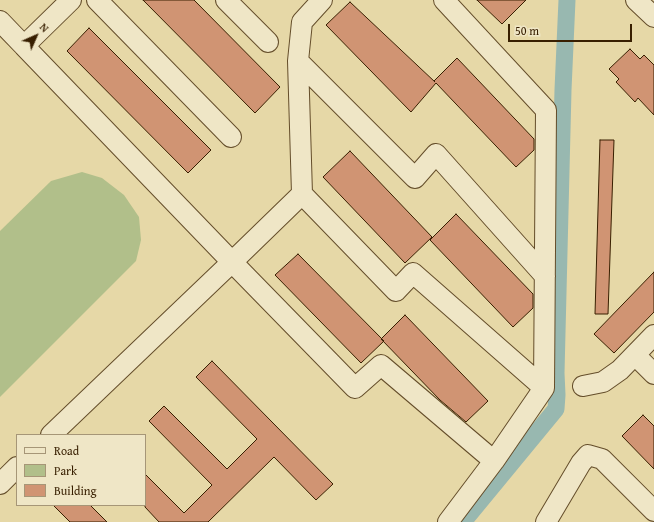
<!DOCTYPE html>
<style>
body{margin:0}
#map{position:relative;width:654px;height:522px;overflow:hidden;background:#e6d8a7;font-family:"Gentium Book Plus",serif}
canvas{display:block}
.legend{position:absolute;left:16px;top:434px;width:130px;height:72px;box-sizing:border-box;background:#efe6c6;border:1px solid #a69677;margin:0;padding:5px 7px;list-style:none;font-size:12px;color:#381f01}
.legend li{display:flex;align-items:center;gap:8px;height:20px}
.legend b{width:20px;border:1px solid #a69677}
.north{position:absolute;left:16px;top:16px;width:40px;height:40px;-webkit-text-stroke:3px #efe6c6;paint-order:stroke;rotate:45deg;font-size:11px;font-weight:700;line-height:16px;text-align:center;color:#381f01}
.north::after{content:'';display:block;margin:auto;width:14px;height:18px;background:#381f01;clip-path:polygon(50% 0,100% 100%,50% 72%,0 100%)}
.scale{position:absolute;left:508px;top:24px;width:124px;height:18px;box-sizing:border-box;border:2px solid #381f01;border-top:0;padding-left:5px;font-size:12px;line-height:14px;white-space:nowrap;color:#381f01;-webkit-text-stroke:3px #efe6c6;paint-order:stroke}
</style>
<div id="map">
<canvas width="654" height="522"></canvas>
<ul class="legend">
<li><b style="height:5px;background:#efe6c6"></b>Road</li>
<li><b style="height:11px;background:#b1bf8a"></b>Park</li>
<li><b style="height:11px;background:#d09473"></b>Building</li>
</ul>
<div class="north">N</div>
<div class="scale">50 m</div>
</div>
<script>
const context = document.querySelector('canvas').getContext('2d');
context.lineJoin = 'round';
function fill(path, color) {
  context.fillStyle = color;
  context.fill(path, 'evenodd');
}
function toPath(rows) {
  const path = new Path2D();
  for (const r of rows) {
    path.moveTo(r[0], r[1]);
    for (let i = 2; i < r.length; i += 2) path.lineTo(r[i], r[i + 1]);
  }
  return path;
}
function stroke(path, color, width, dash) {
  context.strokeStyle = color;
  context.lineWidth = width;
  context.lineCap = dash ? 'butt' : 'round';
  context.setLineDash(dash || []);
  context.stroke(path);
}
fill(toPath([
 [82,172,102,178,124,195,139,217,141,240,136,261,0,397,0,231,51,181]
]), '#b1bf8a');
stroke(toPath([
 [463,522,556,409,557,395,556,373,563,90,567,0]
]), '#98b8b0', 17);
const building = toPath([
 [143,0,194,0,280,87,255,113,143,0],
 [477,0,526,0,502,24,477,0],
 [350,2,435,82,434,81,457,58,534,139,534,150,516,167,436,83,411,112,326,25,350,2],
 [89,28,211,150,188,173,67,51,89,28],
 [630,49,640,59,644,55,654,65,654,115,638,98,635,102,616,82,619,79,609,69,630,49],
 [600,140,614,140,608,314,595,314,600,140],
 [350,151,432,237,405,263,323,177,350,151],
 [456,214,533,294,533,308,513,327,430,240,456,214],
 [298,254,384,341,361,363,275,275,298,254],
 [654,272,654,312,614,353,594,334,654,272],
 [405,315,488,401,466,422,440,400,381,339,405,315],
 [212,361,333,484,316,500,274,457,208,522,159,522,145,507,145,474,184,513,212,485,149,421,164,406,227,469,257,439,196,377,212,361],
 [643,415,654,426,654,469,622,436,643,415],
 [53,505,90,505,107,522,70,522,53,505]
]);
fill(building, '#d09473');
stroke(building, '#381f01', 1);
const minor = toPath([
 [71,0,24,46,232,262,302,194,396,291,413,273,544,388],
 [97,0,231,137],
 [226,0,268,42],
 [444,0,546,110,544,388,494,461,448,522],
 [636,0,654,17],
 [0,21,24,46],
 [298,61,302,22,322,0],
 [302,194,298,61,415,178,436,154,545,276],
 [635,355,654,374],
 [583,386,603,382,620,370,654,335],
 [51,435,232,262,355,388,381,365,494,461],
 [0,484,17,467],
 [546,522,581,463,588,455,602,459,654,511]
]);
stroke(minor, '#644d2a', 22);
stroke(minor, '#efe6c6', 20);
</script>
